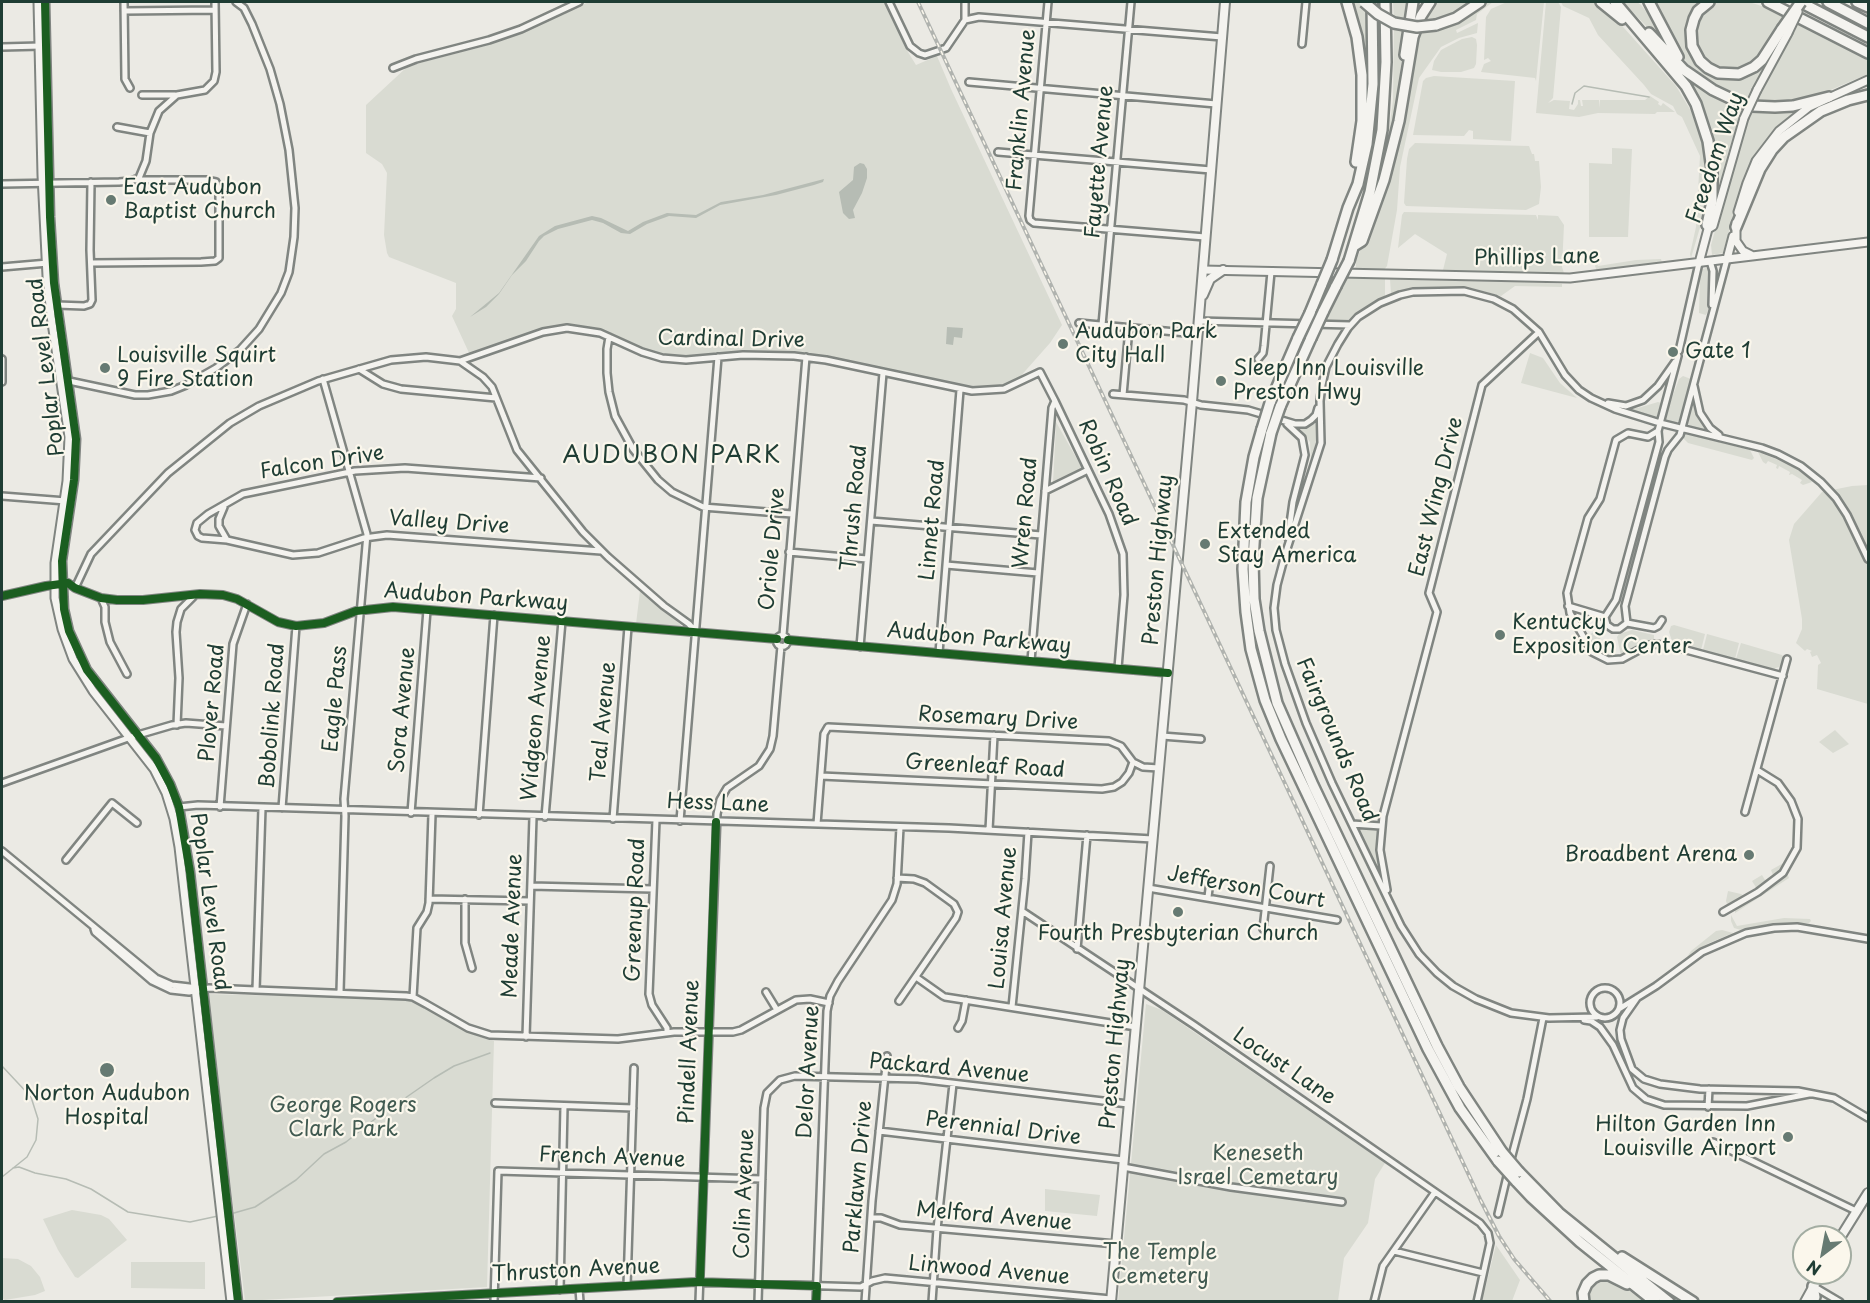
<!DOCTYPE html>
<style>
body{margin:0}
#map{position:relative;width:1870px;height:1303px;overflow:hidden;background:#ebeae4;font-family:"Playpen Sans",sans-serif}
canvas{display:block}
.frame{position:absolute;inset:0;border:3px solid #1f3d34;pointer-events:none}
.north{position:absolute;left:1792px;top:1225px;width:60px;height:60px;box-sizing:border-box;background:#fbf7ec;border:2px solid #a3ada2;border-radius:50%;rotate:212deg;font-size:16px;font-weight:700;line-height:24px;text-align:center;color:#1f3d34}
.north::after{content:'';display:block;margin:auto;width:21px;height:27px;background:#667a72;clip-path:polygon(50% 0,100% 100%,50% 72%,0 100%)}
</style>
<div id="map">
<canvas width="1870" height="1303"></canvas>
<div class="frame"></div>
<div class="north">N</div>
</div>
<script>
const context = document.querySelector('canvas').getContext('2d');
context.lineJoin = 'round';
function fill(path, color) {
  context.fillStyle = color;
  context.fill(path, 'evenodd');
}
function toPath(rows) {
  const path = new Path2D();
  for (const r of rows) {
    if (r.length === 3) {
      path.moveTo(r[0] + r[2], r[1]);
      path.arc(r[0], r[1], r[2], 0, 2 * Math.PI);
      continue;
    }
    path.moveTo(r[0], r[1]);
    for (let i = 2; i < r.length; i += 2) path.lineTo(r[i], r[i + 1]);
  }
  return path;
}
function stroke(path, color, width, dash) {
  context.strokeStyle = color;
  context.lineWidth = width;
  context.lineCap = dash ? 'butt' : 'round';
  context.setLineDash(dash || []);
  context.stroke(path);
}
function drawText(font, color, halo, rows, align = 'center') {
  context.font = font + ' "Playpen Sans",sans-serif';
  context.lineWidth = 4.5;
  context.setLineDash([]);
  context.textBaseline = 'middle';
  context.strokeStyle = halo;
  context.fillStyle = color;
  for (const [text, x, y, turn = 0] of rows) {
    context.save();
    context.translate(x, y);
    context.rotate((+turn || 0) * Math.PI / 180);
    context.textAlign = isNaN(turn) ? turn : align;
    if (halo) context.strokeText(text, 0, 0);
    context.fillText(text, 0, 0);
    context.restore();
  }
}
fill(toPath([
 [589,2,884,2,908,52,916,65,937,56,951,89,1062,325,1050,343,1019,378,1009,384,980,389,810,355,764,352,678,356,656,354,601,330,588,327,545,328,470,355,452,316,456,309,456,283,389,257,387,253,384,235,387,173,382,164,366,153,366,105,408,66,485,46],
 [1350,2,1359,2,1367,10,1368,82,1366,81],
 [1393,2,1410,2,1405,23,1394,20],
 [1434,2,1477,2,1457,15,1434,23,1425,21,1421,25],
 [1485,2,1493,2,1477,14,1476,20,1456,30,1457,33,1478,23,1477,33,1459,38,1441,47,1419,78,1400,167,1397,210,1387,266,1383,271,1352,269,1356,267,1356,261,1387,184,1419,32,1440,29,1461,19],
 [1507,2,1544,2,1536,81,1535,78,1481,72,1484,64,1491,61,1488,58,1484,60,1486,17,1491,9],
 [1546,2,1558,2,1561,7,1553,98,1548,103,1554,100,1570,101,1569,109,1574,110,1578,104,1578,100,1580,100,1581,106,1583,106,1582,100,1599,100,1599,108,1600,100,1645,100,1650,96,1659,102,1658,104,1661,106,1663,103,1675,112,1657,112,1655,114,1598,113,1579,117,1536,113],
 [1561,2,1596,2,1607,9,1676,86,1691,111,1704,144,1708,182,1704,214,1691,258,1690,254,1696,227,1700,156,1682,117,1677,114,1673,106,1651,94,1644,85,1598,35,1589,18,1563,6],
 [1623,2,1637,2,1641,5,1653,20,1668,49],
 [1651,2,1705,2,1701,5,1689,45,1720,77,1735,78,1751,74,1768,58,1747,101,1722,92,1695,72,1680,54],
 [1716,2,1749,2,1768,8,1785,18,1756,64,1728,73,1710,66,1697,50,1695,27,1702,12],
 [1797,24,1868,59,1868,74,1800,103,1756,103],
 [1394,26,1405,29,1395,120,1385,162,1393,100],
 [1472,37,1476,39,1477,45,1476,64,1474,68,1461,72,1441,72,1432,70,1434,61,1441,50,1462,39],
 [1655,44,1703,89,1722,99,1744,107,1736,127,1718,190,1715,156,1707,124],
 [1434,76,1515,81,1511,141,1473,139,1473,131,1469,130,1464,136,1413,135,1423,81,1426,78],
 [1800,108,1771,133,1752,159,1742,184,1723,253,1712,255,1711,245,1738,148,1753,109],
 [1415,143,1529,146,1532,154,1534,154,1535,161,1539,161,1541,187,1539,204,1526,210,1406,206,1404,203,1407,159,1409,149],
 [1612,148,1632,149,1628,237,1589,237,1589,163,1612,164],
 [1404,212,1536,215,1538,220,1538,215,1558,216,1564,225,1562,267,1564,273,1540,274,1524,271,1517,274,1443,270,1447,254,1415,234,1398,248,1402,215],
 [1661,259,1662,263,1597,271,1595,266,1597,263,1598,266,1636,260],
 [1710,267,1711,271,1709,308,1706,315,1699,313,1700,279,1702,269],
 [1392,277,1560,282,1562,283,1531,282,1562,284,1562,287,1515,286,1501,296,1471,288,1436,287,1414,288,1391,294,1390,279,1471,281],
 [1347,278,1385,279,1385,296,1372,303,1346,322,1325,323],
 [1530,353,1543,358,1560,383,1577,398,1521,383],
 [1683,376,1691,379,1680,420,1676,423,1664,419,1679,379],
 [1658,402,1661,403,1657,416,1654,417,1621,408,1638,408],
 [1694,403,1698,414,1710,432,1687,426],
 [1317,417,1317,442,1311,461,1310,442,1300,428,1312,423],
 [1056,422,1082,468,1053,482,1056,427],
 [1684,433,1750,450,1754,458,1752,460,1688,443,1684,439],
 [1758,452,1786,463,1808,476,1812,482,1803,485,1800,483,1802,480,1792,474,1789,475,1790,472,1779,466,1778,469,1776,468,1777,465,1768,461,1766,464,1763,462],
 [1868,485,1868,704,1817,689,1818,665,1821,663,1817,655,1812,657,1810,652,1812,651,1807,649,1805,651,1796,643,1802,629,1802,619,1789,540,1794,524,1822,492,1852,486],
 [640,591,660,606,684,628,636,624],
 [1674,625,1705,634,1701,650,1672,641,1669,632,1671,626],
 [1601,627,1605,630,1605,633,1594,646,1589,635],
 [1632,630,1654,635,1654,640,1621,656,1617,637,1619,634],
 [1707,634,1739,643,1735,659,1703,650],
 [1741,643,1782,655,1784,658,1782,664,1779,667,1773,669,1736,659],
 [1835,730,1849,744,1833,753,1819,742],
 [1358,827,1376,828,1378,830,1379,868,1378,869],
 [1789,853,1792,854,1783,870,1757,889,1752,881,1762,875,1765,880,1773,875,1771,870,1787,861],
 [1787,873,1789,878,1735,913,1735,909,1772,886],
 [1728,891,1741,894,1744,896,1727,904,1726,901],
 [1731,915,1737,926,1784,918,1810,919,1811,921,1809,923,1769,924,1741,930,1734,928,1731,921],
 [1722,930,1733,933,1707,944,1687,957,1691,951,1716,931],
 [207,994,407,999,477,1036,494,1041,487,1287,245,1301],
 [1146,1004,1162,1010,1385,1163,1375,1179,1368,1223,1344,1258,1338,1301,1118,1302],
 [1045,1189,1100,1195,1097,1216,1045,1211],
 [72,1210,101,1215,109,1219,127,1240,78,1278,75,1277,58,1250,43,1219],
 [1496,1245,1520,1280,1512,1301,1482,1301],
 [2,1258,18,1259,31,1266,40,1277,45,1291,35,1295,5,1300,2,1298],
 [131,1262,205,1262,205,1289,131,1288],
 [1611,1278,1644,1301,1586,1302,1586,1292,1596,1279]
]), '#d9dbd2');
fill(toPath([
 [860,163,864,164,867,169,867,178,862,193,853,210,855,218,849,219,843,213,839,192,853,180,854,167],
 [824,179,823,182,814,185,776,195,720,205,696,218,669,216,647,224,630,234,621,233,603,223,592,220,558,229,544,236,539,241,526,261,512,275,499,294,486,307,470,317,499,293,539,236,555,226,592,216,601,218,628,231,643,222,667,213,696,215,721,202,763,195],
 [947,327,963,328,962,338,954,337,953,345,946,344]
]), '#b6bcb4');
stroke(toPath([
 [1572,104,1575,93,1584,86,1649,97],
 [2,1066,31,1097,38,1119,36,1140,27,1157,2,1177],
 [13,1168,19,1167,35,1173,66,1179,91,1189,128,1212,190,1222,218,1216],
 [234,1213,255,1207,296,1180,324,1154,346,1142,375,1119,434,1078,454,1066,490,1053]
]), '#b6bcb4', 1.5);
const street = toPath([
 [124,2,125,79,130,88],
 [889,2,910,46,919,53,925,55,946,48,965,20,979,17,1222,37],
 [1048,2,1029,216,1030,220,1034,223,1205,237],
 [124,11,215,10],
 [965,20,965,2],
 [1302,44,1306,2],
 [2,47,41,46],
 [393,68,416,59,489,40,521,29,579,2],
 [969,82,1216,104],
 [142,95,175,95],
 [117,127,150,133],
 [998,152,1211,170],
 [2,184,119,182,131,181,139,178,146,161,150,133,159,111,177,95,205,90,214,81,216,72,215,2],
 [1710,261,1713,271,1712,305],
 [91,263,201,262,215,261,219,258,219,191,216,182,206,180,136,180],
 [2,267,48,263],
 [57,305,84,306,90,304,92,300,90,250,91,182],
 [1198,321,1350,325],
 [1079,323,1197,334],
 [1102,325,1131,2],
 [609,337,607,349,607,373,609,392,615,416,633,449,658,480,672,492,703,507,792,514],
 [1679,351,1699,263],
 [1678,356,1658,431,1659,442,1616,600,1605,617,1607,625,1613,629,1619,629,1627,623,1625,606,1665,457,1668,450,1680,435,1727,259],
 [2,359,2,382],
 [1258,359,1263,353,1264,346,1271,272],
 [460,361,543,332,567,328,600,333,642,352,662,358,686,360,743,355,794,356,826,360,972,391,1004,389,1040,372,1055,401,1052,408,1031,661],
 [359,369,383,384,401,389,496,398],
 [323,379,367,534,344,799,345,816,340,992],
 [62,383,69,381,135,395,148,395,171,391,186,385,216,368,240,350,259,329,281,293,289,272,294,237,295,208,289,150,280,104,270,69,252,24,244,8,236,2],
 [1694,386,1700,413,1710,428,1719,435],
 [1113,394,1184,400,1201,405,1248,410,1295,424,1305,424,1311,420,1316,415,1318,408],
 [1123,395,1129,328],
 [1055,401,1109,514,1123,554,1124,595,1118,668],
 [1608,403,1626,406,1643,400,1658,386,1675,362],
 [1287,424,1302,438,1305,455,1293,502,1288,538],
 [1658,431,1648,437,1628,433,1616,440,1600,499,1588,518,1567,593,1570,613,1592,652,1608,660,1622,659,1646,646,1655,644,1675,647,1783,676],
 [541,478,405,468,355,471,243,494,208,514,197,523,195,530,198,536,202,538,227,540,293,555,318,553,364,538,387,535,601,551],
 [1045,491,1088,470],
 [2,496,66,501],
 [224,507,219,519,219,526,227,540],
 [871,521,1041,535],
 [789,552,867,559],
 [946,565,1038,573],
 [75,588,91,554,168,473,230,423,259,406,318,381,391,360,426,357,460,361,483,377,492,387,517,450,583,532,608,557,664,606,689,624,695,631],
 [2,596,46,586,68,583,75,588,101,598,117,600,143,600,200,594,223,595,237,599,278,622,296,626,324,623,356,611,393,607,777,639],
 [101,598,105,607,105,622,110,642,127,674],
 [1568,606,1605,617],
 [1627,623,1654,628,1658,626,1662,620],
 [783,635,806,357],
 [782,641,5.5],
 [788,640,1168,673],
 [860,647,883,373],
 [939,653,960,390],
 [177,725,179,678,176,632,177,622,181,609,195,595],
 [1162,736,1201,739],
 [821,776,1102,789,1114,787,1122,782,1129,773,1133,762],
 [2,783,131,737,172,725,186,723,226,726],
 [179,807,198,805,949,828,1153,839],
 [220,807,233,644,247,604],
 [282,808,296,626],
 [1745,812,1787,659],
 [411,813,427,610],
 [479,815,494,615],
 [545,817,562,621],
 [613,819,628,627],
 [656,820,649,994,652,1005,667,1028,667,1032],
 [680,821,718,357],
 [817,824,824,734,828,727,1109,741,1121,746,1133,762,1143,767,1159,768],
 [1352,824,1381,826],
 [989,830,994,735],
 [2,851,156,978,172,985,198,988],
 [66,860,112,803,137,823],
 [897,878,914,879,925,883,954,904,958,912,956,918,899,1001],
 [531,886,653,889],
 [1148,888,1337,920],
 [1387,890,1380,850,1383,816,1437,612,1429,593,1482,385,1539,332],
 [1208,897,1210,881],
 [429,899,530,901],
 [465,899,465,943,472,968],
 [1022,911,1194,1025,1480,1223,1488,1233,1490,1243,1477,1302],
 [1723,912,1758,892,1783,873,1797,848,1798,819,1791,801,1778,783,1757,770],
 [94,929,95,932,152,981,171,990,189,992,209,988,256,990,406,996,413,997,426,1004,468,1028,490,1035,618,1039,674,1032,733,1032,741,1030,796,1000,810,999,829,1003],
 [1263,929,1270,866],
 [1077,949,1087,835],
 [916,977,943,996],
 [1605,1003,15],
 [256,990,262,808],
 [766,992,777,1010],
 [413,997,417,928,427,912,429,903,432,814],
 [945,997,1136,1027],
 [1637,998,1623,1018,1620,1030,1621,1039,1632,1069,1644,1079,1660,1084,1700,1089,1798,1091,1834,1098,1868,1118],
 [1012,1007,1025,879,1028,832],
 [1619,1009,1656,986,1702,952,1746,933,1774,928,1797,927,1868,939],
 [1597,1017,1549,1018,1511,1013,1476,999,1453,986,1437,973,1419,954,1401,926,1332,783,1306,723,1285,664,1276,630,1274,608,1277,585,1285,555,1321,443,1320,401,1322,385,1326,367,1338,344,1348,328,1358,317,1380,303,1400,295,1413,292,1464,291,1494,299,1513,309,1539,332,1565,375,1579,390,1591,398,1615,409,1660,423,1762,448,1778,454,1801,466,1821,482,1836,498,1847,515,1868,559],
 [1584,1020,1591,1021,1600,1027,1613,1045,1633,1088,1646,1099,1664,1105,1747,1106,1809,1094],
 [958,1028,962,1021,966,1000],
 [526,1037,533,817],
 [495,1103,633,1108],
 [1708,1107,1709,1089],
 [879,1131,1123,1160],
 [1713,1142,1856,1211],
 [1510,1163,1527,1099,1543,1018],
 [1123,1167,1231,1187,1342,1202],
 [1498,1214,1508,1172],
 [871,1218,881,1218,900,1225,1116,1244],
 [1394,1251,1483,1273],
 [627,1286,634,1068],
 [1813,1286,1840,1302],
 [579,1289,580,1302],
 [560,1290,564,1106],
 [337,1302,696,1282,861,1287,872,1281,885,1278,1111,1299],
 [494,1302,498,1171,762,1179],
 [699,1302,717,814,720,800,727,788,759,766,770,749,773,736,781,646],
 [758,1302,764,1108,767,1093,780,1080,795,1076,918,1079,1128,1104],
 [816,1302,827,1011,830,996,838,981,892,900,897,884,900,827],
 [865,1302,872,1201,887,1056],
 [932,1302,937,1229,953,1084],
 [1374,1302,1383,1266,1435,1192]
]);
const secondary = toPath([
 [38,2,42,175,47,276,51,316,69,437,67,481,55,563,55,598,62,629,73,659,93,691,154,769,166,793,174,819,179,847,231,1302],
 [45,2,50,217,54,283,76,439,74,480,62,561,64,609,69,631,87,670,156,758,170,784,179,807,190,872,238,1302],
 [1757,90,1788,33],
 [1738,212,1747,183,1756,161,1779,131,1809,107,1868,80],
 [1736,223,1736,241,1743,251,1751,255],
 [1727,259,1733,236],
 [1699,263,1708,229,1713,226,1744,118],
 [1203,270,1570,278,1868,242]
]);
const primary = toPath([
 [1203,295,1210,279,1223,270],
 [1840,1238,1868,1193],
 [1111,1302,1192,402,1225,2],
 [1805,1302,1821,1273]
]);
const highway = toPath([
 [1347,2,1357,37,1362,75,1362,121,1356,162],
 [1601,2,1622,19],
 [1615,2,1686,86,1696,104,1708,141,1712,170,1712,201,1707,225],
 [1649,2,1678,57],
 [1709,2,1698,11,1694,19,1691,30,1692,46,1700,61,1708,68,1718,73,1739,74,1754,67,1762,60,1782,29],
 [1768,2,1868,53],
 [1800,2,1868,37],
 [1828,2,1868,23],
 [1857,2,1868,7],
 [1436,25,1456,18,1480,2],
 [1649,33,1684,70,1713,90,1734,100,1752,106,1775,107,1793,106,1829,97],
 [1405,55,1413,2],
 [1736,227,1760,169,1772,150,1784,137,1821,111,1848,100,1868,95],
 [1354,246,1362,241,1384,180,1399,121,1413,37,1421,16,1430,2],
 [1332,260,1348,208,1358,184,1367,144,1373,84,1372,2],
 [1349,261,1370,192,1382,130,1386,62,1385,2],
 [1323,312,1336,286],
 [1310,313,1322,284],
 [1270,403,1298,338],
 [1280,407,1311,338],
 [1262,429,1254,457,1246,502,1243,569,1246,612,1251,649,1265,700,1281,739,1428,1049,1460,1108,1498,1161],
 [1271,433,1257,498,1253,560,1254,599,1259,631,1277,703,1313,785,1437,1046,1459,1087,1502,1152],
 [1519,1172,1559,1213,1669,1302],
 [1516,1181,1531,1197,1580,1242,1655,1302],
 [1622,1257,1693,1302],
 [1584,1302,1583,1293,1587,1284,1593,1278,1599,1275,1609,1275,1627,1284],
 [1813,1302,1815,1297,1813,1286]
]);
stroke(street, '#808581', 10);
stroke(secondary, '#808581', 11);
stroke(primary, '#808581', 12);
stroke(highway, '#808581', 14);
stroke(street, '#f4f3ef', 5);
stroke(secondary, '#f4f3ef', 7);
stroke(primary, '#f4f3ef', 8);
stroke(highway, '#f4f3ef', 9);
const rail = toPath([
 [918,2,1481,1201,1499,1236,1514,1259,1551,1302]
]);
stroke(rail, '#b0b3af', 4);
stroke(rail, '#fbf7ec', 1.5, [4.5]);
const secondaryBridge = toPath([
 [1788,33,1798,12],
 [1744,118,1757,90]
]);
const highwayBridge = toPath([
 [1364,2,1378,14,1394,23,1417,27,1436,25],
 [1782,29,1801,2],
 [1322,284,1332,260],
 [1336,286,1349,261],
 [1298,338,1310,313],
 [1311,338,1323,312],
 [1262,429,1270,403],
 [1271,433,1280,407],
 [1502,1152,1519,1172],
 [1498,1161,1516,1181]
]);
stroke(secondaryBridge, '#808581', 11, []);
stroke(highwayBridge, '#808581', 14, []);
stroke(secondaryBridge, '#f4f3ef', 7);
stroke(highwayBridge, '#f4f3ef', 9);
stroke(toPath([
 [45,2,50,217,54,283,76,439,74,480,62,561,64,609,69,631,87,670,156,758,170,784,179,807,190,872,238,1302],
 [2,596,46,586,68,583,75,588,101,598,117,600,143,600,200,594,223,595,237,599,278,622,296,626,324,623,356,611,393,607,777,639],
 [788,640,1168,673],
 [700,1282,716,822],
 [337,1302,696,1282,817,1286,816,1302]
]), '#1b5e20', 8);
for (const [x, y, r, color] of [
 [111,200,6,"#667a72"],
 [1063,344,6,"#667a72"],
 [1673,352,6,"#667a72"],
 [105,368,6,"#667a72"],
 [1221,381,6,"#667a72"],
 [1205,544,6,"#667a72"],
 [1500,635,6,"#667a72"],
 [1749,855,6,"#667a72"],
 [1178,912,6,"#667a72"],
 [107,1070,8,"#667a72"],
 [1788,1137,6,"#667a72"]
]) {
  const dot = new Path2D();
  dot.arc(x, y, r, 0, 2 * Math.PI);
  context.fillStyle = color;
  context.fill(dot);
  stroke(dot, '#fbf7ec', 2);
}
drawText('21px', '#1f3d34', '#fbf7ec', [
 ["Franklin Avenue",1022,110,-85],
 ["Freedom Way",1716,158,-71],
 ["Fayette Avenue",1100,162,-85],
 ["Phillips Lane",1537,258,-1],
 ["Cardinal Drive",731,340,1],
 ["Poplar Level Road",47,367,-97],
 ["Falcon Drive",322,463,-9],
 ["Robin Road",1107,473,66],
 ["East Wing Drive",1437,497,-76],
 ["Thrush Road",855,508,-85],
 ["Wren Road",1026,513,-85],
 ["Linnet Road",933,520,-85],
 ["Valley Drive",449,523,4],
 ["Oriole Drive",773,549,-85],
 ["Preston Highway",1159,560,-85],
 ["Audubon Parkway",476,598,4],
 ["Audubon Parkway",979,639,5],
 ["Eagle Pass",336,699,-85],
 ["Plover Road",213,703,-85],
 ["Sora Avenue",403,710,-85],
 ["Bobolink Road",273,716,-86],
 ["Widgeon Avenue",537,718,-85],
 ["Rosemary Drive",998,719,3],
 ["Teal Avenue",604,722,-85],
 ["Fairgrounds Road",1336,740,67],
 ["Greenleaf Road",985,767,3],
 ["Hess Lane",718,804,2],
 ["Jefferson Court",1246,888,10],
 ["Poplar Level Road",209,902,82],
 ["Greenup Road",636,910,-88],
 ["Louisa Avenue",1004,918,-85],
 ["Meade Avenue",513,926,-88],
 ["Preston Highway",1116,1044,-85],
 ["Pindell Avenue",690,1052,-88],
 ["Locust Lane",1284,1067,34],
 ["Packard Avenue",949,1069,5],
 ["Delor Avenue",809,1072,-87],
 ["Perennial Drive",1003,1129,7],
 ["French Avenue",612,1158,2],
 ["Parklawn Drive",859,1177,-85],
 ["Colin Avenue",745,1194,-88],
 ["Melford Avenue",994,1217,5],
 ["Thruston Avenue",576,1271,-3],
 ["Linwood Avenue",989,1271,5]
]);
drawText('21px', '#1f3d34', '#fbf7ec', [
 ["East Audubon",123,188],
 ["Baptist Church",123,212],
 ["Audubon Park",1075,332],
 ["City Hall",1075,356],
 ["Gate 1",1685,352],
 ["Louisville Squirt",117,356],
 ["9 Fire Station",117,380],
 ["Sleep Inn Louisville",1233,369],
 ["Preston Hwy",1233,393],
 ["Extended",1217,532],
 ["Stay America",1217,556],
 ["Kentucky",1512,623],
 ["Exposition Center",1512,647],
 ["Broadbent Arena",1737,855,"right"],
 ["Fourth Presbyterian Church",1178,934,"center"],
 ["Norton Audubon",107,1094,"center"],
 ["Hospital",107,1118,"center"],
 ["Hilton Garden Inn",1776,1125,"right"],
 ["Louisville Airport",1776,1149,"right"]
], 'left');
drawText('21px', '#415a51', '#fbf7ec', [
 ["George Rogers",343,1106],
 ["Clark Park",343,1130],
 ["Keneseth",1258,1154],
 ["Israel Cemetary",1258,1178],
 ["The Temple",1160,1253],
 ["Cemetery",1160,1277]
]);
context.letterSpacing = '1.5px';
drawText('24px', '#1f3d34', '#fbf7ec', [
 ["AUDUBON PARK",672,456]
]);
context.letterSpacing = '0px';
</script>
